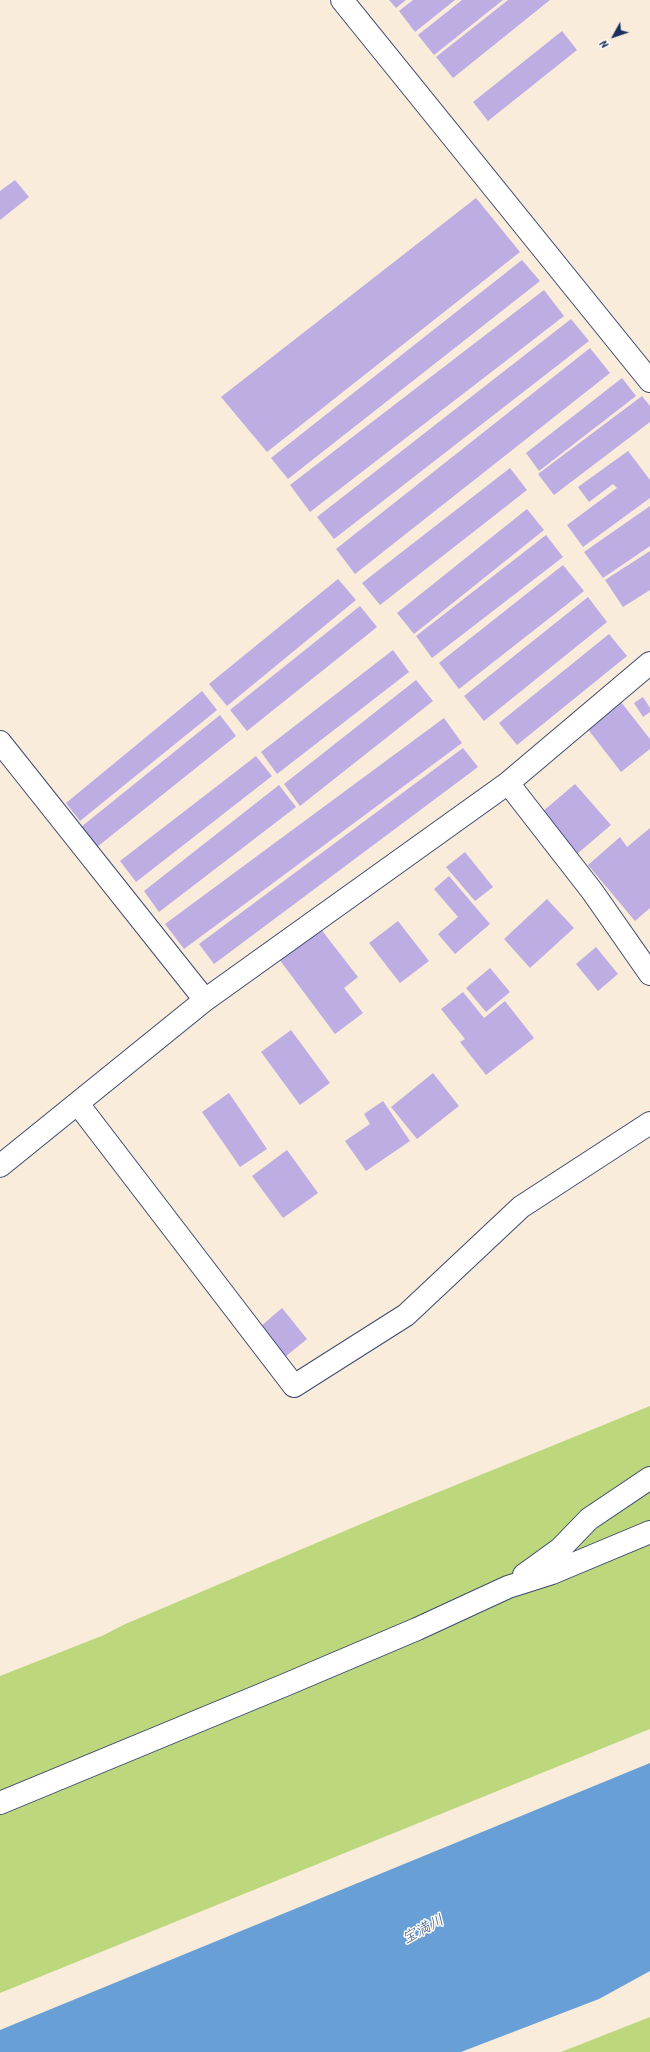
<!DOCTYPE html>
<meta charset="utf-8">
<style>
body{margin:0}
#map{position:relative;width:650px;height:2052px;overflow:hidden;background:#f9ecdb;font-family:Kalam,sans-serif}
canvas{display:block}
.north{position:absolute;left:594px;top:16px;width:40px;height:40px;-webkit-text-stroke:3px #fdfcf7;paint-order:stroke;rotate:230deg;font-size:11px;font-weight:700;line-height:16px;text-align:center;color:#1b2f5e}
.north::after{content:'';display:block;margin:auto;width:14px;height:18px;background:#1b2f5e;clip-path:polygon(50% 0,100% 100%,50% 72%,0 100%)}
</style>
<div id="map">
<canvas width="650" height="2052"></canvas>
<div class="north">N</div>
</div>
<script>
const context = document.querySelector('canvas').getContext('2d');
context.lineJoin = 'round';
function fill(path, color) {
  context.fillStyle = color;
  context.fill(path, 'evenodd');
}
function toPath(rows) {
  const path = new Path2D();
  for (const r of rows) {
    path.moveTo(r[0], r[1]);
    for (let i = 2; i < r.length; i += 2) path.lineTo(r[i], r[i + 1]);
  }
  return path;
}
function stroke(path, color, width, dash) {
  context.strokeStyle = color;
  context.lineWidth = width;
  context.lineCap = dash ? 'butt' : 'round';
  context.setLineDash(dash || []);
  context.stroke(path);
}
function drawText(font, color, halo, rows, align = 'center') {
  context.font = font + ' Kalam,"Klee One",sans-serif';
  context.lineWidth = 3;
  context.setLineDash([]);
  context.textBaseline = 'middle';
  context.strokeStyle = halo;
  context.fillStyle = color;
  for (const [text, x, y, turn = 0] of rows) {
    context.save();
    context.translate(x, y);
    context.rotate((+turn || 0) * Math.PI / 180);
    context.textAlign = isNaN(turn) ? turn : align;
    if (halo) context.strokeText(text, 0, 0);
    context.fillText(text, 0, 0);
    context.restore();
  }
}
fill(toPath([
 [650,1406,650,1729,0,1993,0,1676,104,1635,123,1625,387,1513],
 [650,2017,650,2052,561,2052]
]), '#bdd77c');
fill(toPath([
 [650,1763,650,1971,599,1999,461,2052,0,2052,0,2030]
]), '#689fd6');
fill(toPath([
 [389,0,406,0,396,8],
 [413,0,455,0,415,32,399,11],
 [462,0,503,0,434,55,418,35],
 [508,0,550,0,453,78,436,57],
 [562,31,577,50,488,121,473,102],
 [15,180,29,197,0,220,0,191],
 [476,198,520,252,267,452,221,397],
 [522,260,540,281,288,479,271,458],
 [544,290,564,316,310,512,290,485],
 [571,319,589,341,334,539,317,517],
 [590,348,610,373,355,574,336,549],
 [622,378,636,396,539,471,526,453],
 [642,396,650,406,650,422,554,495,538,474],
 [628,451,650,480,650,498,583,547,567,525,617,488,613,484,589,502,578,487],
 [510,468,527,490,380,605,362,583],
 [650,506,650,546,603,578,584,552],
 [527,509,544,530,414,634,397,613],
 [546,535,563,557,432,658,416,636],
 [650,551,650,590,623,607,605,580],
 [563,565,584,591,459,689,439,663],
 [338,579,356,600,227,706,209,684],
 [588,597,607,622,484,721,464,696],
 [360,606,377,627,247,731,230,710],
 [609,634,627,656,517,745,499,723],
 [393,650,409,672,277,774,261,752],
 [416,680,433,701,300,806,284,784],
 [202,691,217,710,80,821,66,803],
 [643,697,650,708,650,712,643,717,634,703],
 [621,702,650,739,650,749,621,772,587,728],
 [220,715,236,736,97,847,81,827],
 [444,718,462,743,184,949,165,924],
 [463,748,478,767,214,964,199,944],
 [256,756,272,776,136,882,120,861],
 [575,784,611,825,577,854,542,812],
 [279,785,296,807,159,912,144,891],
 [650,828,650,908,635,921,588,865,620,837,627,847],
 [465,852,493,887,475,901,446,867],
 [449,876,490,924,455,954,438,934,458,917,434,889],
 [547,899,574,928,530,968,504,939],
 [398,921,429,961,400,983,369,943],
 [320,928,358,977,344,988,363,1013,335,1034,279,959],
 [596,947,618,974,598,991,576,964],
 [490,968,510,992,486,1012,466,988],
 [463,992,484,1018,505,1001,534,1038,486,1075,460,1042,465,1039,441,1009],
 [291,1030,330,1083,300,1105,261,1052],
 [433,1073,459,1106,417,1139,391,1107],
 [229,1093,267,1149,240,1167,202,1112],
 [383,1101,410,1141,366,1171,345,1141,370,1124,364,1114],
 [287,1150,318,1193,283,1218,252,1176],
 [282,1308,307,1339,285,1357,260,1327]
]), '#bdade3');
const street = toPath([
 [342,0,650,381],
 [0,742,205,1000],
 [508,783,592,891,650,974],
 [78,1104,294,1386,406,1315,521,1207,650,1123],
 [0,1166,205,1000,508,783,650,663],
 [524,1575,560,1549,589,1519,650,1478],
 [0,1803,285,1685,417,1629,508,1587,552,1573,650,1532]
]);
stroke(street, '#3c4b71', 24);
stroke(street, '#fff', 22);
drawText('italic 15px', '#3a5c8e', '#fdfcf7', [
 ["宝満川",424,1931,-28]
]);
</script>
